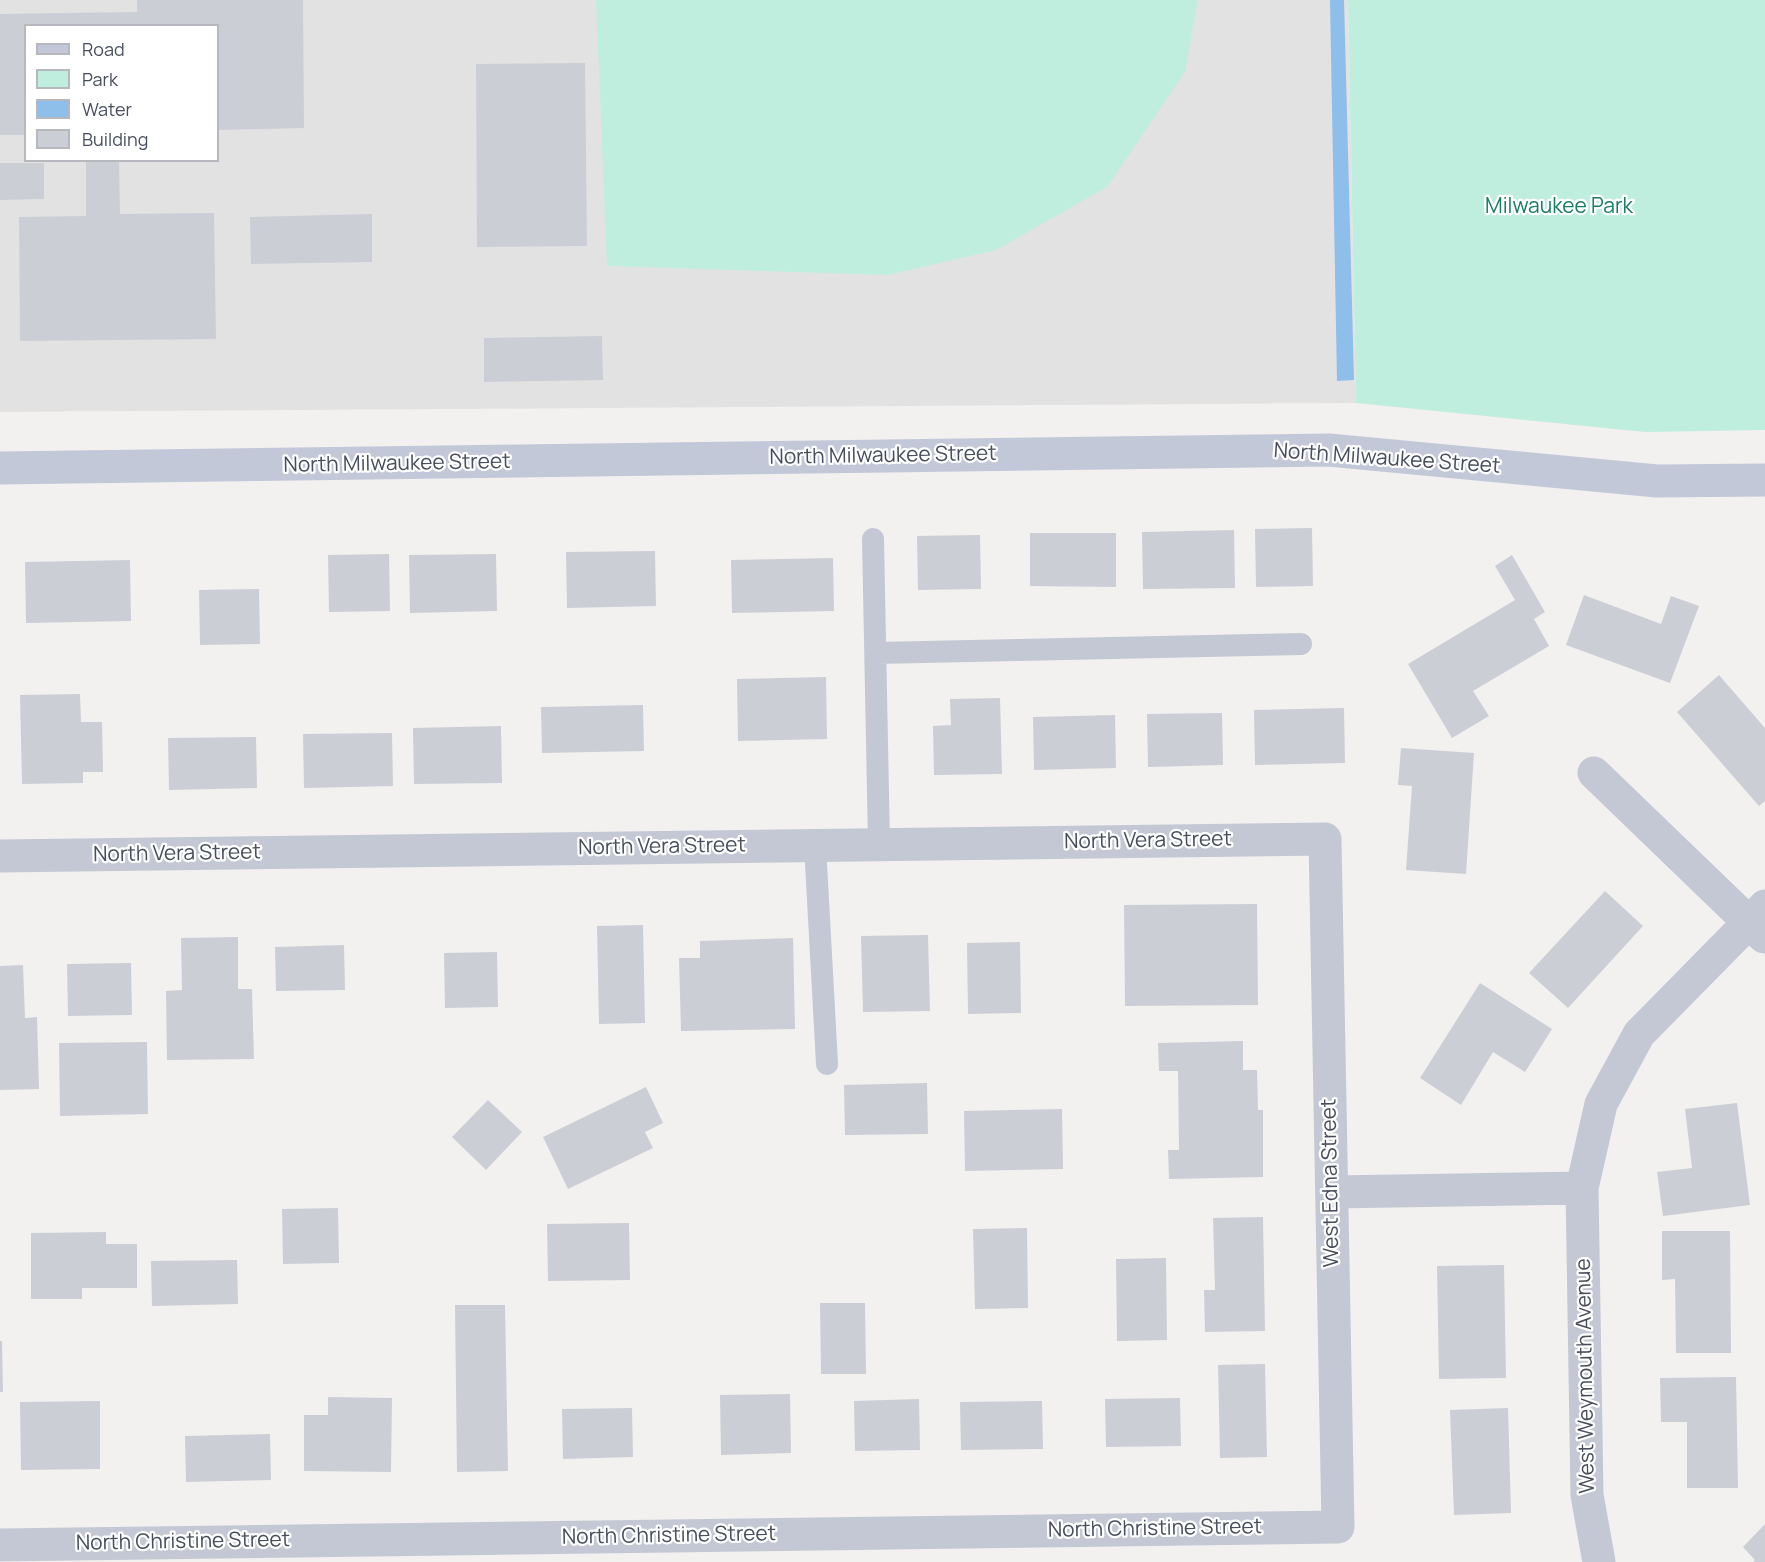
<!DOCTYPE html>
<style>
body{margin:0}
#map{position:relative;width:1765px;height:1562px;overflow:hidden;background:#f2f1f0;font-family:Manrope,sans-serif}
canvas{display:block}
.legend{position:absolute;left:24px;top:24px;width:195px;height:138px;box-sizing:border-box;background:#fff;border:2px solid #b6b8be;margin:0;padding:8px 10px;list-style:none;font-size:18px;color:#484e5d}
.legend li{display:flex;align-items:center;gap:12px;height:30px}
.legend b{width:30px;border:2px solid #b6b8be}
</style>
<div id="map">
<canvas width="1765" height="1562"></canvas>
<ul class="legend">
<li><b style="height:8px;background:#c3c8d8"></b>Road</li>
<li><b style="height:16px;background:#c0eede"></b>Park</li>
<li><b style="height:16px;background:#8ebeea"></b>Water</li>
<li><b style="height:16px;background:#ccced5"></b>Building</li>
</ul>
</div>
<script>
const context = document.querySelector('canvas').getContext('2d');
context.lineJoin = 'round';
function fill(path, color) {
  context.fillStyle = color;
  context.fill(path, 'evenodd');
}
function toPath(rows) {
  const path = new Path2D();
  for (const r of rows) {
    path.moveTo(r[0], r[1]);
    for (let i = 2; i < r.length; i += 2) path.lineTo(r[i], r[i + 1]);
  }
  return path;
}
function stroke(path, color, width, dash) {
  context.strokeStyle = color;
  context.lineWidth = width;
  context.lineCap = dash ? 'butt' : 'round';
  context.setLineDash(dash || []);
  context.stroke(path);
}
function drawText(font, color, halo, rows, align = 'center') {
  context.font = font + ' Manrope,sans-serif';
  context.lineWidth = 4.5;
  context.setLineDash([]);
  context.textBaseline = 'middle';
  context.strokeStyle = halo;
  context.fillStyle = color;
  for (const [text, x, y, turn = 0] of rows) {
    context.save();
    context.translate(x, y);
    context.rotate((+turn || 0) * Math.PI / 180);
    context.textAlign = isNaN(turn) ? turn : align;
    if (halo) context.strokeText(text, 0, 0);
    context.fillText(text, 0, 0);
    context.restore();
  }
}
fill(toPath([
 [0,0,1348,0,1356,403,0,412],
 [26,26,218,26,218,160,26,160]
]), '#e3e2e2');
fill(toPath([
 [596,0,1198,0,1185,72,1107,187,996,250,888,275,607,266],
 [1348,0,1765,0,1765,430,1645,432,1356,403]
]), '#c0eede');
fill(toPath([
 [1330,0,1344,0,1354,380,1337,381]
]), '#8ebeea');
fill(toPath([
 [137,0,303,0,304,128,218,130,218,26,26,26,26,135,0,135,0,14,137,12],
 [585,63,587,246,477,247,476,64],
 [86,160,119,160,120,214,214,213,216,339,20,341,19,217,86,216],
 [0,163,44,163,44,199,0,200],
 [372,214,372,262,251,264,250,217],
 [602,336,603,380,484,382,484,338],
 [1312,528,1313,586,1256,587,1255,529],
 [1234,530,1235,588,1143,589,1142,532],
 [1030,533,1116,533,1116,587,1030,586],
 [980,535,981,589,918,590,917,536],
 [655,551,656,606,567,608,566,552],
 [389,554,390,611,329,612,328,555],
 [496,554,497,611,410,613,409,555],
 [1512,555,1545,612,1534,619,1549,646,1473,691,1489,716,1452,738,1408,664,1515,600,1495,566],
 [833,558,834,611,732,613,731,560],
 [130,560,131,621,26,623,25,562],
 [259,589,260,644,200,645,199,590],
 [1584,595,1661,624,1671,596,1699,606,1670,683,1566,645],
 [1719,675,1765,728,1765,801,1759,806,1677,712],
 [826,677,827,739,738,741,737,679],
 [80,694,81,722,102,722,103,772,83,772,83,783,22,784,20,695],
 [1000,698,1002,774,934,775,933,726,951,725,950,699],
 [643,705,644,751,542,753,541,707],
 [1344,708,1345,763,1255,765,1254,710],
 [1222,713,1223,765,1148,767,1147,714],
 [1115,715,1116,768,1034,770,1033,717],
 [501,726,502,783,414,784,413,728],
 [392,733,393,786,304,788,303,734],
 [256,737,257,788,169,790,168,738],
 [1401,748,1474,753,1466,874,1406,870,1412,786,1398,785],
 [1605,891,1643,926,1568,1008,1529,973],
 [1257,904,1258,1005,1125,1006,1124,905],
 [643,925,645,1023,599,1024,597,926],
 [928,935,930,1011,863,1012,861,936],
 [238,937,238,989,252,989,254,1059,167,1060,166,991,182,990,181,938],
 [793,938,795,1029,681,1031,679,958,700,958,700,941],
 [1020,942,1021,1013,968,1014,967,943],
 [344,945,345,990,276,991,275,947],
 [497,952,498,1007,445,1008,444,953],
 [131,963,132,1015,68,1016,67,964],
 [23,965,25,1018,37,1017,39,1089,0,1090,0,966],
 [1480,983,1552,1029,1525,1072,1493,1052,1461,1105,1420,1078],
 [1243,1041,1243,1070,1257,1070,1258,1110,1263,1110,1263,1177,1169,1179,1168,1150,1179,1150,1178,1071,1159,1071,1158,1043],
 [147,1042,148,1114,60,1116,59,1043],
 [927,1083,928,1134,845,1135,844,1085],
 [646,1087,663,1123,645,1132,653,1148,568,1189,543,1137],
 [488,1100,522,1132,486,1170,452,1137],
 [1737,1103,1750,1205,1663,1216,1657,1172,1692,1168,1685,1109],
 [1062,1109,1063,1169,965,1171,964,1111],
 [338,1208,339,1263,283,1264,282,1209],
 [1263,1217,1265,1331,1205,1332,1204,1290,1215,1290,1213,1218],
 [629,1223,630,1280,548,1281,547,1224],
 [1027,1228,1028,1308,975,1309,973,1229],
 [1662,1231,1730,1231,1731,1353,1676,1353,1675,1279,1662,1280],
 [106,1232,106,1244,137,1244,137,1288,82,1288,82,1299,31,1299,31,1233],
 [1166,1258,1167,1340,1117,1341,1116,1259],
 [237,1260,238,1304,152,1306,151,1261],
 [1504,1265,1506,1378,1439,1379,1437,1266],
 [820,1303,865,1303,866,1374,821,1374],
 [455,1305,505,1305,508,1471,457,1472],
 [0,1341,2,1341,3,1392,0,1392],
 [1265,1364,1267,1457,1220,1458,1218,1365],
 [1736,1377,1738,1488,1687,1488,1687,1422,1661,1422,1660,1378],
 [790,1394,791,1453,721,1455,720,1395],
 [328,1397,392,1398,391,1472,304,1471,304,1415,328,1415],
 [1180,1398,1181,1446,1106,1447,1105,1399],
 [919,1399,920,1450,855,1451,854,1401],
 [100,1401,100,1469,21,1470,20,1402],
 [1042,1401,1043,1449,961,1450,960,1402],
 [632,1408,633,1457,563,1459,562,1409],
 [1508,1408,1511,1513,1454,1515,1450,1410],
 [270,1434,271,1480,186,1482,185,1436],
 [1765,1524,1765,1562,1753,1562,1755,1560,1743,1547]
]), '#ccced5');
stroke(toPath([
 [873,539,879,844],
 [876,653,1301,644],
 [815,845,827,1064]
]), '#c4c8d4', 22);
stroke(toPath([
 [1594,773,1764,937],
 [0,856,1325,839,1338,1527,0,1545],
 [1332,1192,1582,1188],
 [1599,1562,1587,1495,1582,1188,1601,1104,1639,1034,1765,906]
]), '#c4c8d4', 33);
stroke(toPath([
 [0,468,1329,450,1657,481,1765,480]
]), '#c3c8d8', 33);
drawText('21px', '#1a7d66', '#fff', [
 ["Milwaukee Park",1559,207]
]);
drawText('21px', '#484e5d', '#fff', [
 ["North Milwaukee Street",883,456,-1],
 ["North Milwaukee Street",1387,459,4],
 ["North Milwaukee Street",397,464,-1],
 ["North Vera Street",1148,841,-1],
 ["North Vera Street",662,847,-1],
 ["North Vera Street",177,854,-1],
 ["West Edna Street",1331,1183,-91],
 ["West Weymouth Avenue",1586,1376,-91],
 ["North Christine Street",1155,1529,-1],
 ["North Christine Street",669,1536,-1],
 ["North Christine Street",183,1542,-1]
]);
</script>
